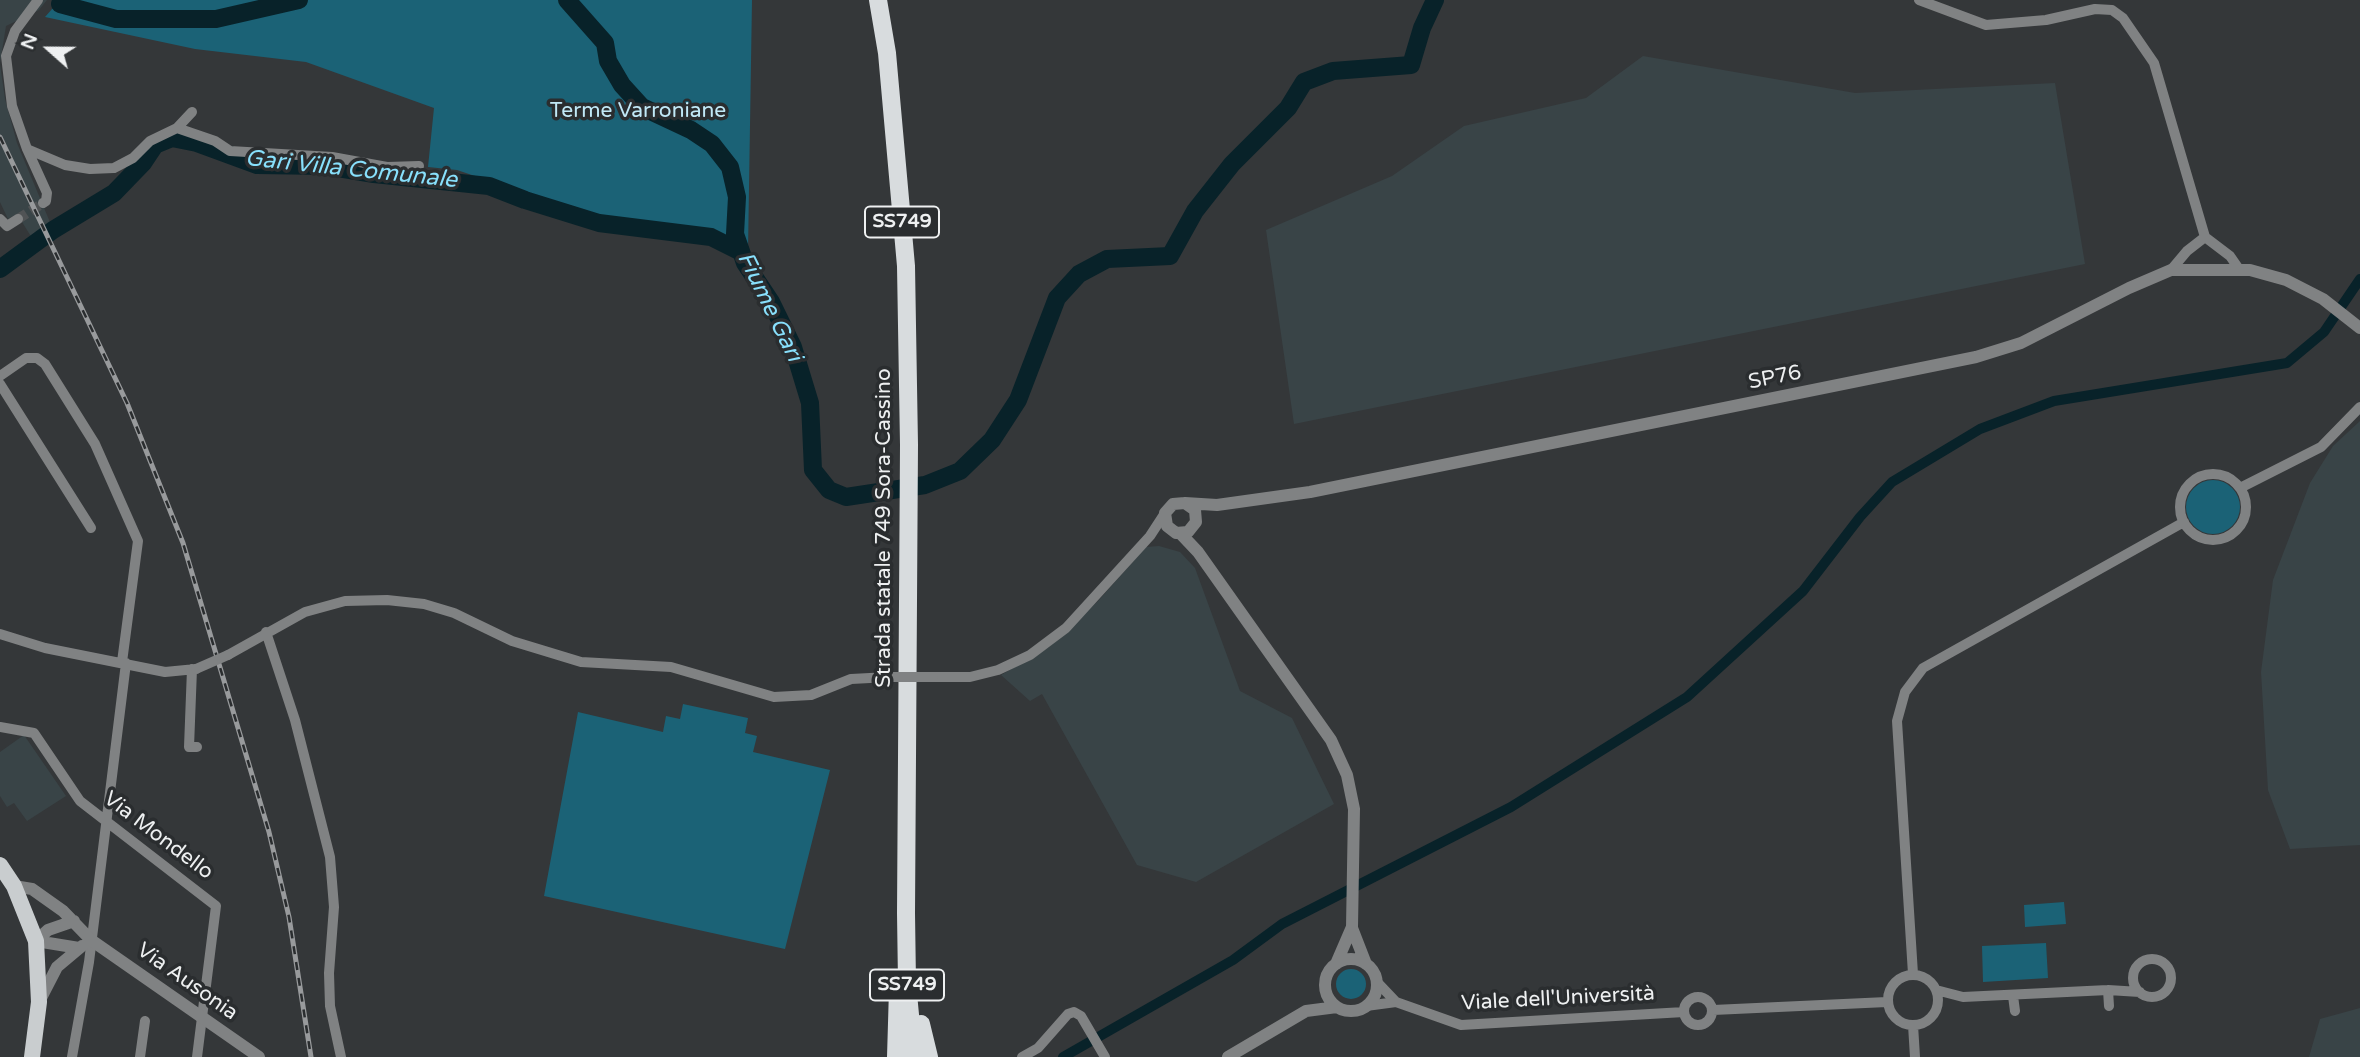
<!DOCTYPE html>
<meta charset="utf-8">
<style>
body{margin:0}
#map{position:relative;width:2360px;height:1057px;overflow:hidden;background:#343739;font-family:"Varela Round",sans-serif}
canvas{display:block}
.north{position:absolute;left:14px;top:14px;width:70px;height:70px;-webkit-text-stroke:5px #2a2d2f;paint-order:stroke;rotate:291deg;font-size:19px;font-weight:700;line-height:28px;text-align:center;color:#eef0f1}
.north::after{content:'';display:block;margin:auto;width:24px;height:32px;background:#eef0f1;clip-path:polygon(50% 0,100% 100%,50% 72%,0 100%)}
</style>
<div id="map">
<canvas width="2360" height="1057"></canvas>
<div class="north">N</div>
</div>
<script>
const context = document.querySelector('canvas').getContext('2d');
context.lineJoin = 'round';
function fill(path, color) {
  context.fillStyle = color;
  context.fill(path, 'evenodd');
}
function toPath(rows) {
  const path = new Path2D();
  for (const r of rows) {
    if (r.length === 3) {
      path.moveTo(r[0] + r[2], r[1]);
      path.arc(r[0], r[1], r[2], 0, 2 * Math.PI);
      continue;
    }
    path.moveTo(r[0], r[1]);
    for (let i = 2; i < r.length; i += 2) path.lineTo(r[i], r[i + 1]);
  }
  return path;
}
function stroke(path, color, width, dash) {
  context.strokeStyle = color;
  context.lineWidth = width;
  context.lineCap = dash ? 'butt' : 'round';
  context.setLineDash(dash || []);
  context.stroke(path);
}
function drawText(font, color, halo, rows, align = 'center') {
  context.font = font + ' "Varela Round",sans-serif';
  context.lineWidth = 7;
  context.setLineDash([]);
  context.textBaseline = 'middle';
  context.strokeStyle = halo;
  context.fillStyle = color;
  for (const [text, x, y, turn = 0] of rows) {
    context.save();
    context.translate(x, y);
    context.rotate((+turn || 0) * Math.PI / 180);
    context.textAlign = isNaN(turn) ? turn : align;
    if (halo) context.strokeText(text, 0, 0);
    context.fillText(text, 0, 0);
    context.restore();
  }
}
fill(toPath([
 [0,0,47,0,39,10,6,26,0,63],
 [1643,56,1855,93,2055,83,2085,264,1294,424,1266,230,1392,176,1464,126,1586,98],
 [0,64,5,99,17,143,52,227,32,238,17,214,8,219,0,202],
 [2360,421,2360,845,2290,849,2268,790,2261,672,2273,580,2310,483,2333,446],
 [1159,546,1180,552,1195,568,1240,691,1292,718,1334,804,1196,882,1137,865,1042,694,1030,701,1001,675,1049,647,1098,601,1146,547],
 [24,735,66,796,27,821,14,803,7,807,0,796,0,752],
 [2360,1008,2360,1057,2309,1057,2320,1019]
]), '#394447');
fill(toPath([
 [60,0,752,0,748,251,680,228,600,218,457,170,428,167,434,108,306,62,195,49,45,17],
 [2213,507,27],
 [683,704,748,718,745,733,757,736,753,752,830,770,785,949,544,896,578,712,663,732,666,716,680,719],
 [2064,902,2066,924,2025,927,2024,905],
 [2046,943,2048,978,1983,982,1982,946],
 [1351,984,15]
]), '#1b6276');
stroke(toPath([
 [1063,1057,1233,960,1282,924,1511,807,1687,697,1803,591,1860,517,1892,482,1980,429,2054,401,2287,363,2324,332,2360,279]
]), '#082229', 10);
stroke(toPath([
 [567,0,605,43,608,61,622,85,642,107,691,130,712,144,730,167,737,197,735,234,745,263,771,302,793,347,810,403,813,470,829,490,846,497,925,485,960,471,992,440,1018,400,1057,298,1079,274,1107,259,1170,256,1195,211,1232,164,1288,108,1304,82,1333,71,1411,65,1422,28,1435,0],
 [60,4,116,19,216,19,299,0],
 [0,269,53,230,114,193,143,163,155,145,172,138,197,143,257,165,326,166,374,174,489,186,525,200,599,223,711,237,741,252]
]), '#082229', 18);
stroke(toPath([
 [18,219,43,203]
]), '#505355', 10, [10, 5]);
stroke(toPath([
 [38,0,15,31,6,56,12,106,27,149,47,193,46,201,43,203],
 [1919,0,1986,25,2046,20,2095,9,2112,10,2123,18,2154,63,2205,237],
 [177,128,215,141,230,151,332,157,387,167,419,166],
 [27,149,65,165,90,169,114,168,133,158,150,141,177,128,192,112],
 [0,219,7,226,18,219],
 [2171,270,2187,251,2205,237,2230,256,2239,269],
 [0,376,26,358,37,358,45,364,95,444,138,541,122,662],
 [0,384,91,528],
 [2213,507,33],
 [2240,488,2321,447,2360,407],
 [266,632,295,720,330,857,334,907,329,973,330,1006,341,1057],
 [0,634,45,648,165,672,196,669],
 [228,655,305,612,345,601,387,600,424,604,454,613,512,641,581,662,671,667,774,697,811,695,851,679,889,677],
 [192,669,189,747,197,747],
 [933,677,970,677,998,670,1030,655,1066,628,1150,536,1165,513],
 [0,727,34,733,80,801,216,906,197,1057],
 [2152,978,19],
 [1913,974,1897,721,1905,692,1923,668,2184,522],
 [1913,1000,25],
 [1376,981,1396,1002,1461,1025,1684,1012],
 [1936,990,1963,997,2108,990,2140,992],
 [2108,990,2109,1006],
 [2013,996,2015,1011],
 [1698,1011,14],
 [1366,1006,1396,1002],
 [1713,1010,1887,1002],
 [1913,1025,1915,1057],
 [72,1057,89,962,126,663],
 [140,1057,145,1021],
 [1022,1057,1038,1048,1068,1014,1074,1012,1081,1016,1105,1057]
]), '#808283', 10);
stroke(toPath([
 [1185,503,1195,510,1196,522,1188,532,1176,533,1167,526,1165,513,1173,504,1185,503,1217,505,1310,492,1976,357,2021,343,2129,288,2171,270,2250,270,2286,280,2323,299,2360,328],
 [1180,533,1198,552,1331,740,1347,775,1354,809,1352,927,1336,964],
 [14,886,32,889,63,911,91,940,259,1057],
 [74,921,48,930,36,941,79,948],
 [1352,928,1366,964],
 [1351,985,26],
 [40,1000,57,967,82,946],
 [1228,1057,1306,1011,1337,1007]
]), '#808283', 12);
stroke(toPath([
 [0,865,14,886,36,941,39,1002,32,1057]
]), '#c9cdcf', 16);
stroke(toPath([
 [878,0,887,53,906,266,909,445,906,913,907,983,914,1057],
 [921,1024,929,1057],
 [896,1057,898,989]
]), '#d8dcde', 18);
const rail = toPath([
 [0,137,127,403,183,543,269,832,289,917,311,1057]
]);
stroke(rail, '#989a9c', 5);
stroke(rail, '#2a2d2f', 2.5, [8]);
stroke(toPath([
 [196,669,228,655],
 [889,677,933,677]
]), '#808283', 10);
for (const [x, y, w] of [
 [902,222,74],
 [907,985,74]
]) {
  const box = new Path2D();
  box.roundRect(x - w / 2, y - 15.5, w, 31, 5);
  context.fillStyle = '#2a2d2f';
  context.fill(box);
  stroke(box, '#eef0f1', 2);
}
drawText('bold 19px', '#eef0f1', null, [
 ["SS749",902,222],
 ["SS749",907,985]
]);
drawText('21px', '#c1e9f7', '#2a2d2f', [
 ["Terme Varroniane",638,111]
]);
drawText('21px', '#eef0f1', '#2a2d2f', [
 ["SP76",1775,378,-11],
 ["Strada statale 749 Sora-Cassino",884,528,-90],
 ["Via Mondello",158,836,37],
 ["Via Ausonia",187,982,35],
 ["Viale dell'Università",1558,999,-3]
]);
drawText('italic 23px', '#88e0fc', '#2a2d2f', [
 ["Gari Villa Comunale",351,170,6],
 ["Fiume Gari",769,307,64]
]);
</script>
